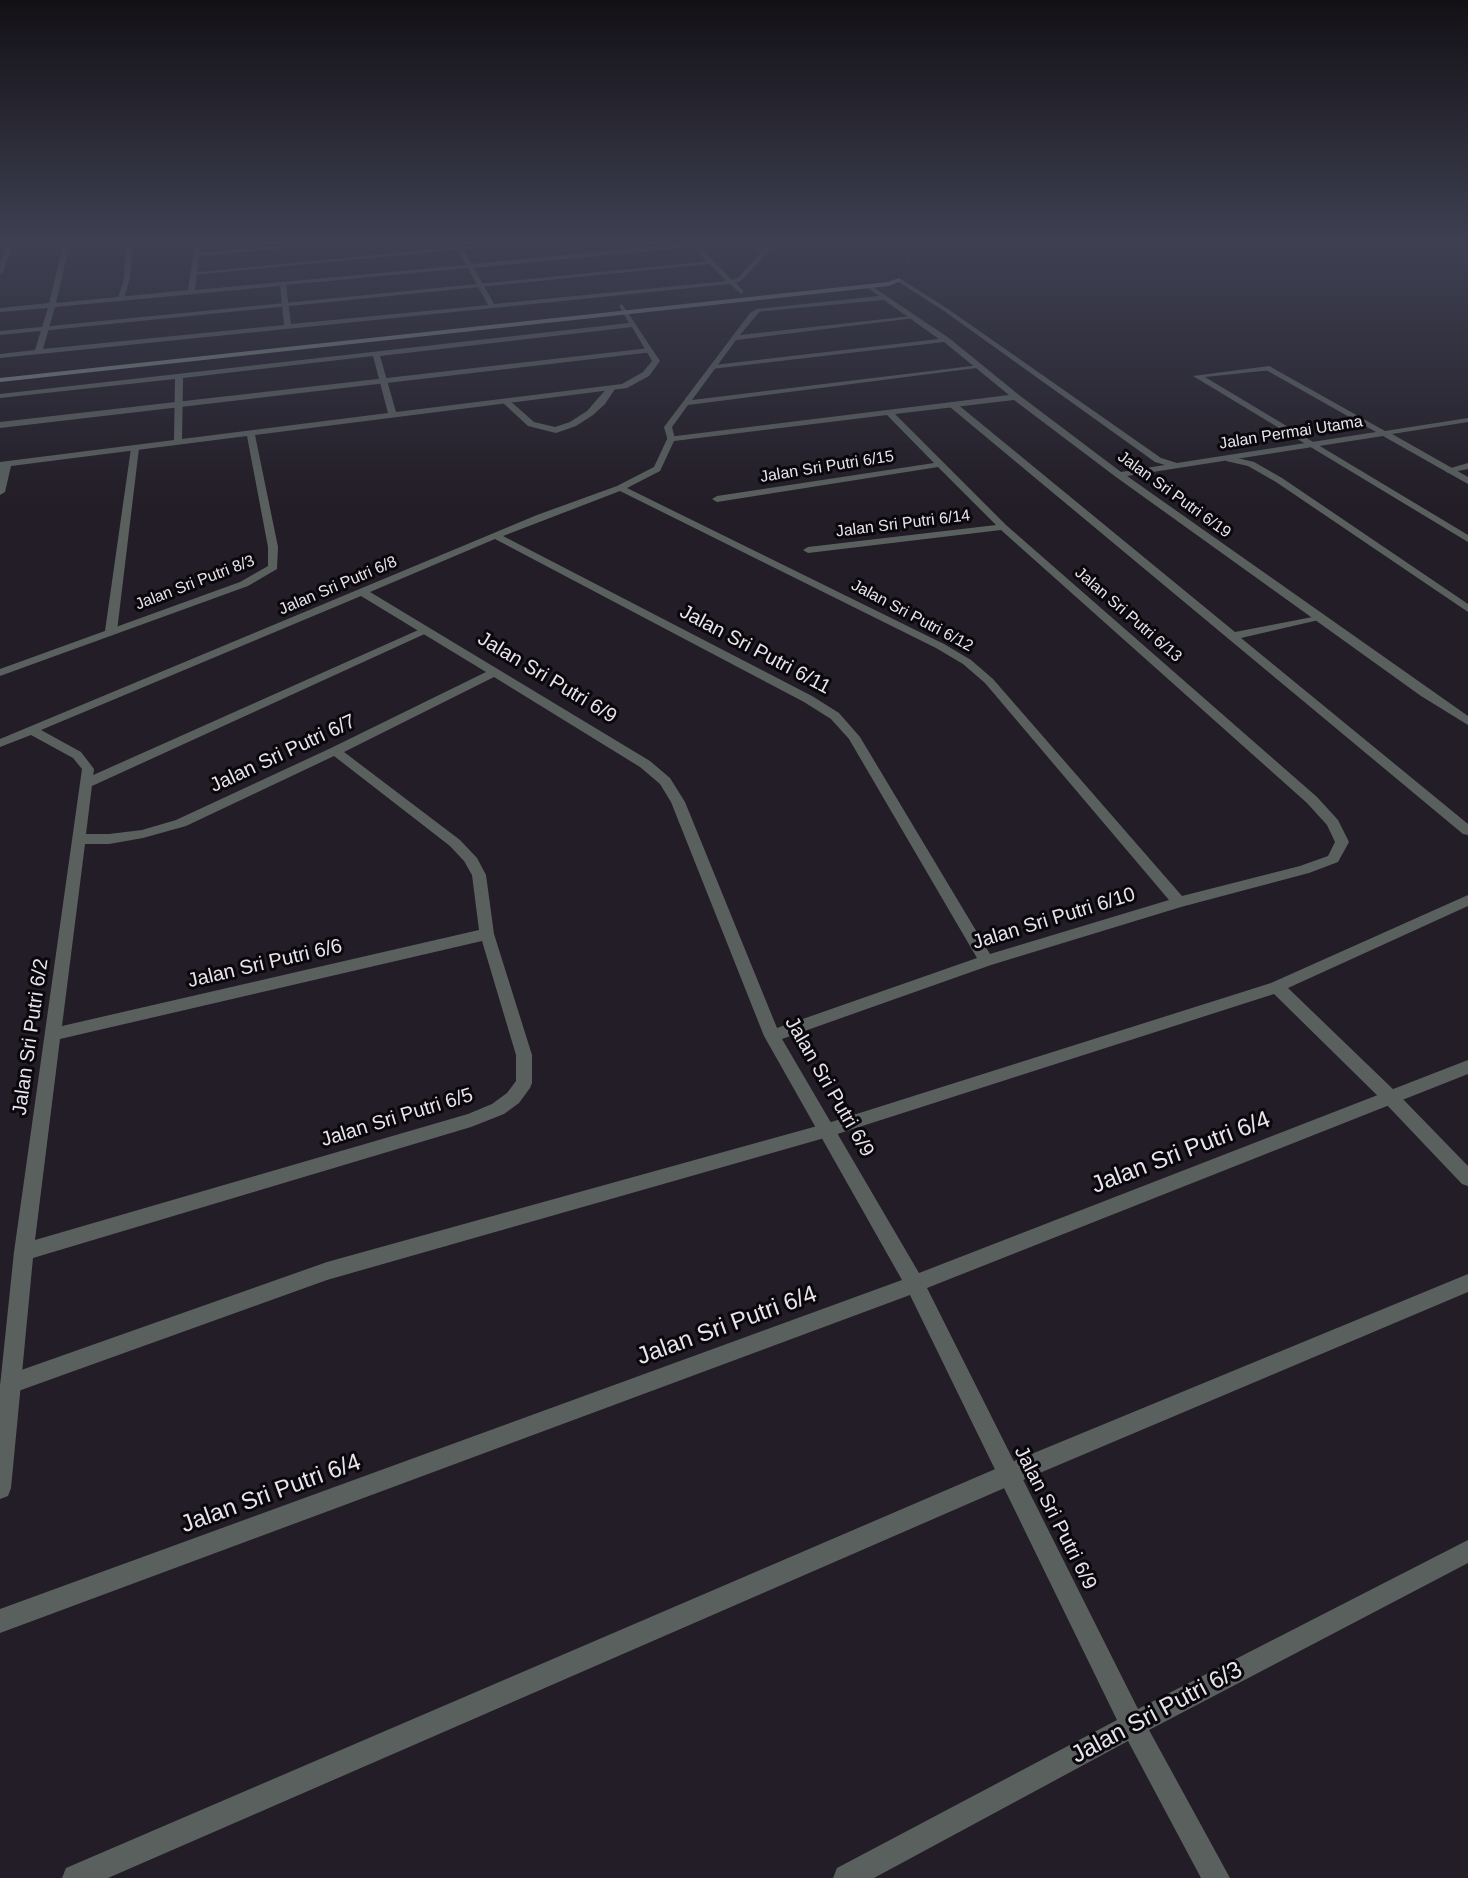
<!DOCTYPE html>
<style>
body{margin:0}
canvas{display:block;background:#221d26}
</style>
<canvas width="1468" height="1878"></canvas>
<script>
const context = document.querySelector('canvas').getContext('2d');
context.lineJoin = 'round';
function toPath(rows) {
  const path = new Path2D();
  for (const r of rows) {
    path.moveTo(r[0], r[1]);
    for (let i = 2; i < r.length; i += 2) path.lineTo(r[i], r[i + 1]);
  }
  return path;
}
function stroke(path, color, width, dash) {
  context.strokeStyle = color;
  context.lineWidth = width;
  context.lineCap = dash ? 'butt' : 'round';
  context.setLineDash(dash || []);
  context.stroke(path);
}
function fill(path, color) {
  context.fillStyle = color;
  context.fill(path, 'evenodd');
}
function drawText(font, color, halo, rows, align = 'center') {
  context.font = font + ' Helvetica,sans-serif';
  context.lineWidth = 6;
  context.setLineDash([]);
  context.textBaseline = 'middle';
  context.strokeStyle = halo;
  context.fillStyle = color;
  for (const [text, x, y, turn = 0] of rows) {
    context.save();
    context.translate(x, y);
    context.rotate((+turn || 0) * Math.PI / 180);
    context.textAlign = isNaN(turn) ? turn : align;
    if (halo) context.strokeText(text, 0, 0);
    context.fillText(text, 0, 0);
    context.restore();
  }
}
stroke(toPath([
 [895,242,909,259,908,264]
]), '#6b676f', 1.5, [1.5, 1.5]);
fill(toPath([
 [8,242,14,242,3,272,0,274,0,263,8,242],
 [130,242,136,242,132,249,130,278,124,298,121,300,118,298,124,278,126,249,130,242],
 [511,242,537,242,193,275,190,273,511,242],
 [747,242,754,242,767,254,762,255,747,242],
 [711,261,709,264,0,335,0,331,711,261],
 [757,309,760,311,740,335,912,316,915,318,736,340,692,400,980,365,984,367,688,405,672,427,675,439,668,441,664,427,750,313,757,309],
 [650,348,653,352,0,428,0,422,650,348],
 [1269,366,1273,368,1272,370,1205,377,1468,535,1468,542,1193,376,1269,366],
 [608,387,615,389,605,404,593,415,576,426,556,433,528,426,502,402,509,400,534,422,555,427,570,422,587,411,608,387],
 [950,403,956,403,1235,632,1323,615,1323,619,1241,638,1468,824,1468,835,1463,834,950,407,950,403],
 [135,445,139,448,117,631,111,634,105,631,131,448,135,445],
 [1229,456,1254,462,1282,478,1468,604,1468,612,1276,482,1248,466,1226,461,1226,457,1229,456],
 [1468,463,1468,469,1448,473,1444,470,1468,463],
 [425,627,431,630,429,632,92,786,82,786,81,783,82,780,425,627],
 [1468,895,1468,906,1288,988,1397,1093,1468,1166,1468,1186,1462,1184,1385,1103,1274,994,828,1137,327,1280,10,1394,3,1391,0,1385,3,1377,10,1374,327,1262,828,1123,1271,983,1468,895],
 [1468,1274,1468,1292,1016,1483,108,1878,62,1878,66,1868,1000,1467,1468,1274]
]), '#5a605e');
fill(toPath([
 [64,242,70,242,56,303,188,290,195,242,201,242,200,253,323,242,350,242,199,256,195,290,466,265,453,242,459,242,471,264,695,242,732,280,738,278,770,242,777,242,742,280,736,283,744,292,741,294,730,284,0,358,0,354,35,350,48,308,0,312,0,308,49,303,64,242],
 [693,247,726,281,494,304,474,268,693,247],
 [468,268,488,305,291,324,286,285,468,268],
 [280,286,284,325,43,349,55,307,280,286],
 [897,279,901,279,948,309,1161,458,1177,463,1376,432,1266,370,1265,368,1269,366,1385,431,1468,418,1468,422,1392,434,1468,477,1468,484,1383,436,1127,476,1468,716,1468,725,1421,696,1116,477,1014,400,895,414,1006,525,1317,797,1338,820,1349,842,1338,862,1309,873,1181,907,991,965,782,1039,919,1273,1468,1060,1468,1074,927,1288,1138,1709,1468,1540,1468,1563,1149,1730,1230,1878,1201,1878,1128,1741,874,1878,833,1878,837,1868,1117,1720,910,1295,0,1633,0,1609,902,1280,764,1036,671,802,660,784,640,767,494,677,344,752,460,840,477,858,486,875,494,934,532,1055,532,1083,530,1088,519,1103,504,1114,471,1127,33,1258,11,1488,8,1496,0,1499,0,1386,14,1252,82,769,73,758,31,735,0,747,0,739,537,515,617,486,654,467,668,437,1009,395,944,342,711,369,710,367,714,365,939,339,884,300,755,312,757,309,879,296,865,286,870,285,949,338,1019,395,1121,472,1165,465,1155,462,944,311,897,281,897,279],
 [887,415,934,463,717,496,712,499,717,502,938,467,996,525,808,547,803,550,808,553,1001,530,1307,803,1327,825,1335,842,1328,856,1300,866,1182,896,993,679,971,660,944,644,627,488,660,471,674,441,887,415],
 [620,491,936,648,963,664,985,683,1169,900,990,954,860,737,839,713,812,696,503,536,620,491],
 [495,539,804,702,831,719,849,739,977,958,777,1028,685,802,670,778,650,761,370,592,495,539],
 [361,596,486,672,331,748,176,820,142,830,109,834,86,834,94,769,81,752,41,730,361,596],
 [334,756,450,846,464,861,472,875,479,930,62,1026,85,844,109,844,143,838,186,826,334,756],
 [482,941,516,1055,516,1081,507,1093,492,1104,468,1114,35,1240,60,1039,482,941],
 [622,304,660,361,649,376,627,388,255,435,278,547,277,569,248,586,0,676,0,669,240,582,268,566,268,547,247,436,11,466,5,492,0,495,0,462,174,440,175,379,0,398,0,394,629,323,619,306,622,304],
 [632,327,652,361,643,372,622,384,396,412,380,356,632,327],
 [373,356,388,413,182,439,183,378,373,356]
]), '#5a605e');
fill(toPath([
 [899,278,901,281,889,286,0,382,0,378,888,282,899,278]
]), '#7b8581');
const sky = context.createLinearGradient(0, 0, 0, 505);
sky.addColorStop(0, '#131015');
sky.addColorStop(0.48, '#3e4052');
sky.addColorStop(1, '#3e405200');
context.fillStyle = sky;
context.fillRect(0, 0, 1468, 505);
drawText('16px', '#e8e4eb', '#0a080c', [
 ["Jalan Permai Utama",1291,433,-9],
 ["Jalan Sri Putri 6/15",827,467,-9],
 ["Jalan Sri Putri 6/19",1174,495,36],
 ["Jalan Sri Putri 6/14",903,524,-7],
 ["Jalan Sri Putri 8/3",195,583,-21],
 ["Jalan Sri Putri 6/8",338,586,-23],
 ["Jalan Sri Putri 6/13",1128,615,41],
 ["Jalan Sri Putri 6/12",912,616,28]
]);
drawText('20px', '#e8e4eb', '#0a080c', [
 ["Jalan Sri Putri 6/11",755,650,28],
 ["Jalan Sri Putri 6/9",547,678,31],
 ["Jalan Sri Putri 6/7",283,754,-25],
 ["Jalan Sri Putri 6/10",1054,919,-17],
 ["Jalan Sri Putri 6/6",265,964,-13],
 ["Jalan Sri Putri 6/2",31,1037,-82],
 ["Jalan Sri Putri 6/9",829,1087,60],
 ["Jalan Sri Putri 6/5",397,1118,-17],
 ["Jalan Sri Putri 6/9",1055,1518,63]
]);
drawText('24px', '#e8e4eb', '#0a080c', [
 ["Jalan Sri Putri 6/4",1181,1153,-21],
 ["Jalan Sri Putri 6/4",727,1326,-20],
 ["Jalan Sri Putri 6/4",271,1494,-20],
 ["Jalan Sri Putri 6/3",1157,1713,-28]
]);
</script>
